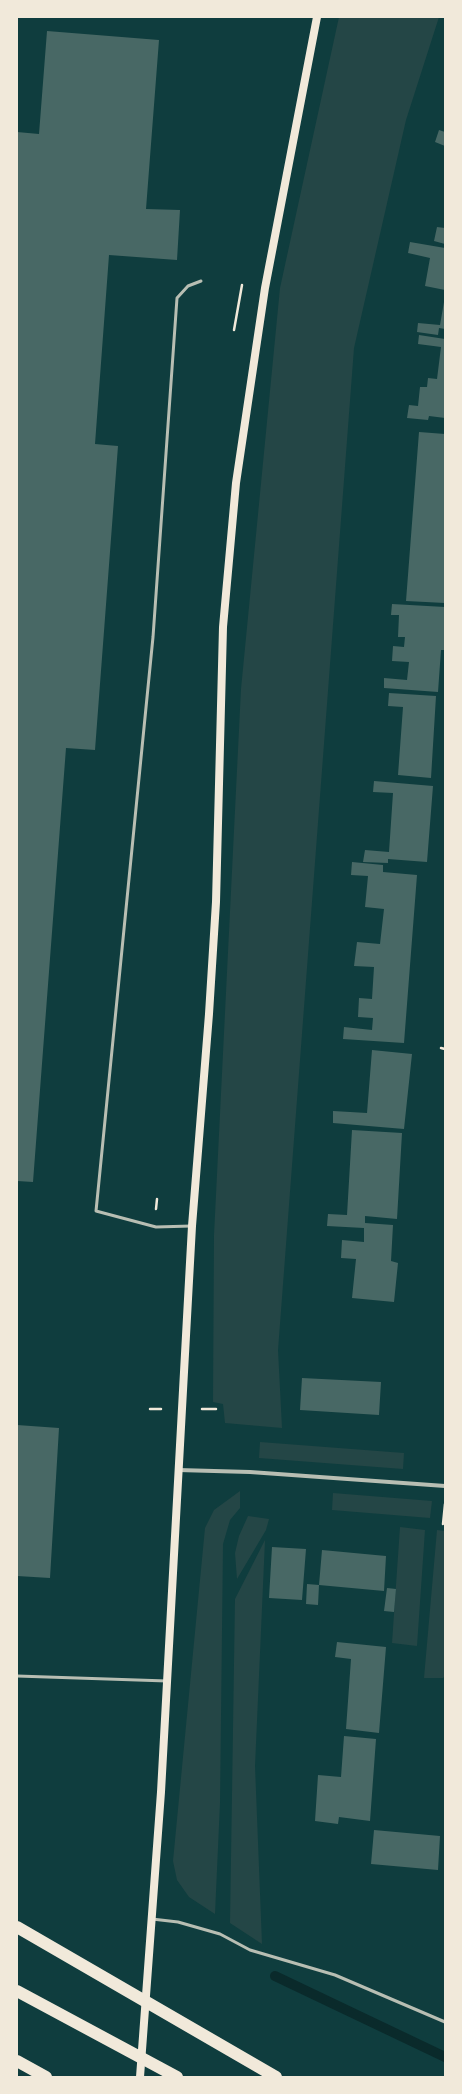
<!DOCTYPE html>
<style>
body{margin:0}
#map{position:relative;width:462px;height:2094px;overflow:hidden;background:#0f3d3e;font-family:"Space Grotesk",sans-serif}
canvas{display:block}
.frame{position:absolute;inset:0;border:18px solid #f1e9da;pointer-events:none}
</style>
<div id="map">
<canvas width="462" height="2094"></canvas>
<div class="frame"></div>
</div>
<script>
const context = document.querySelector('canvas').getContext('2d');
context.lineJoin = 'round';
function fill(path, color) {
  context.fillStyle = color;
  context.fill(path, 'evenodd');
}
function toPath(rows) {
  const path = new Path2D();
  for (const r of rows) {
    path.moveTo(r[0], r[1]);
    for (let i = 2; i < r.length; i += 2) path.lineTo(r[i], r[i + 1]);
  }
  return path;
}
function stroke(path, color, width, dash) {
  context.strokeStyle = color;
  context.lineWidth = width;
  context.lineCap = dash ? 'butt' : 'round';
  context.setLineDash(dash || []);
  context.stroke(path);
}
fill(toPath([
 [339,17,439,17,406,120,354,348,278,1350,282,1428,225,1423,223,1404,213,1402,214,1235,241,689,280,288],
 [260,1442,404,1453,403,1469,259,1458],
 [240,1491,240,1508,230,1520,223,1544,220,1803,215,1914,189,1897,177,1880,173,1861,205,1528,214,1510],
 [333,1493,432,1501,430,1518,332,1510],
 [248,1516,269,1519,266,1530,237,1579,235,1553,239,1536],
 [400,1527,425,1530,417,1646,392,1643],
 [437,1530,445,1531,445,1676,443,1678,424,1678],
 [265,1540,255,1766,262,1944,230,1923,235,1599]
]), '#244646');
stroke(toPath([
 [275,1976,445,2057]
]), '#0a2a2b', 10);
fill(toPath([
 [47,31,159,40,146,209,180,210,177,260,109,255,95,444,118,446,95,750,66,748,33,1182,17,1181,17,132,39,134],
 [439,130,445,132,445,146,435,142],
 [437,227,445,228,445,244,434,241],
 [410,242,445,248,445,290,425,286,430,258,408,253],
 [444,302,445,329,439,328,438,335,417,332,418,323,440,325],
 [419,335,445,339,445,418,429,416,428,420,407,418,409,405,418,406,420,387,427,387,428,378,437,379,441,347,418,344],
 [419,432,445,434,445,603,406,601],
 [392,604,445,607,445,650,441,650,438,692,384,688,384,678,407,680,409,662,392,661,393,646,404,647,405,637,398,637,399,615,391,615],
 [389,693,436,696,431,778,398,775,403,707,388,706],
 [374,781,433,786,427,862,388,859,388,863,363,862,365,850,389,852,393,793,373,792],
 [352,862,383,865,383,872,417,875,404,1043,343,1039,344,1027,372,1030,373,1018,358,1017,359,998,372,999,374,967,354,966,357,942,380,944,384,909,365,907,368,876,351,875],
 [372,1050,412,1054,404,1129,333,1123,333,1111,367,1113],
 [352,1130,402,1133,397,1219,365,1216,365,1223,393,1225,391,1261,398,1263,394,1302,352,1298,356,1259,341,1258,342,1240,364,1242,364,1228,327,1226,328,1214,347,1215],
 [302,1378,381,1382,379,1415,300,1410],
 [17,1425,59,1428,50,1578,17,1576],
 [272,1547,306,1549,302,1600,269,1598],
 [322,1550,386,1556,384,1591,319,1585],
 [307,1584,319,1585,318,1605,306,1604],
 [387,1588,396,1589,394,1612,384,1611],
 [337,1642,386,1647,379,1733,346,1729,351,1659,335,1657],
 [344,1736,376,1739,370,1821,339,1817,338,1824,315,1821,318,1775,341,1777],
 [374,1830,440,1836,438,1870,371,1864]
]), '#486865');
stroke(toPath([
 [234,330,242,285],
 [441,1048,445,1049],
 [156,1209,157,1199],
 [150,1409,161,1409],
 [202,1409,216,1409],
 [443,1524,445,1504]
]), '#f1e9da', 2.5);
stroke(toPath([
 [191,1226,156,1227,96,1211,153,637,177,298,188,286,201,281],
 [17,1676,167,1681],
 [152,1919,178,1922,220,1934,250,1950,335,1975,445,2022]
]), '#b8beb3', 3);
stroke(toPath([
 [178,1470,250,1472,445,1486]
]), '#b8beb3', 4);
stroke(toPath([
 [140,2077,161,1792,192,1226,209,1014,216,902,223,627,236,483,265,288,317,17]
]), '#f1e9da', 8);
stroke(toPath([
 [17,1927,276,2077],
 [17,1991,177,2077],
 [17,2061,46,2077]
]), '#f1e9da', 12);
</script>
